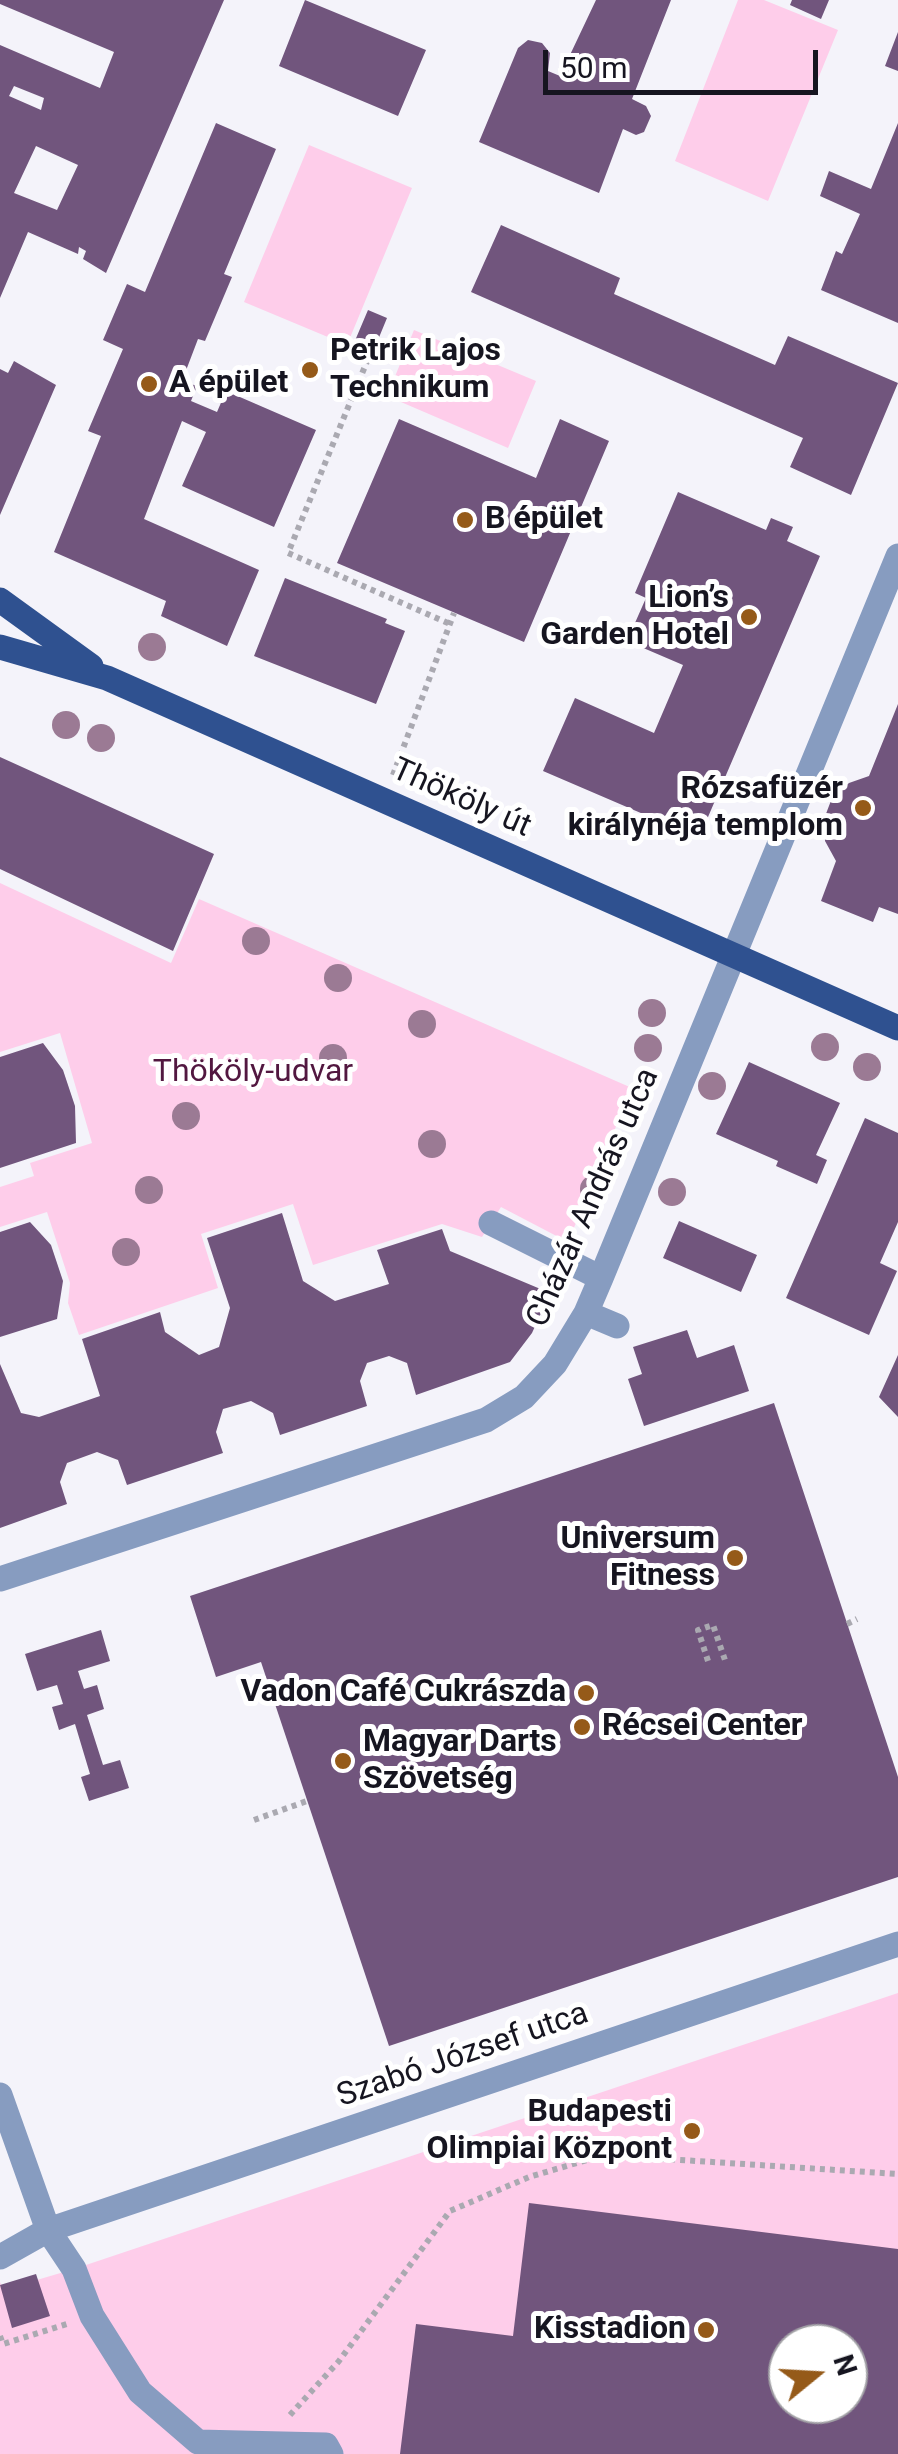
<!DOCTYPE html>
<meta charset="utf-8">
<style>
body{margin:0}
#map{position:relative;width:898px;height:2454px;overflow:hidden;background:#f4f3fa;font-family:Roboto,sans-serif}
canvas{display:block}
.north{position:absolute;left:768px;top:2324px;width:100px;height:100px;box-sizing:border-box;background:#fff;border:2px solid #a2a1a6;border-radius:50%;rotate:72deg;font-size:28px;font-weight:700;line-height:40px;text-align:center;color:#161520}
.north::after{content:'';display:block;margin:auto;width:35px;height:45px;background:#955a19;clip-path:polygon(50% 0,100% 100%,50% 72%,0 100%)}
.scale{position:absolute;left:543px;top:50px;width:275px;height:45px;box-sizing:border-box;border:5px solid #161520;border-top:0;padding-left:12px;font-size:30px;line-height:35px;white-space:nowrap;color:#161520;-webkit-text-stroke:8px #fff;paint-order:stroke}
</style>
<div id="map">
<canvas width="898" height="2454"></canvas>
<div class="north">N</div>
<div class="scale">50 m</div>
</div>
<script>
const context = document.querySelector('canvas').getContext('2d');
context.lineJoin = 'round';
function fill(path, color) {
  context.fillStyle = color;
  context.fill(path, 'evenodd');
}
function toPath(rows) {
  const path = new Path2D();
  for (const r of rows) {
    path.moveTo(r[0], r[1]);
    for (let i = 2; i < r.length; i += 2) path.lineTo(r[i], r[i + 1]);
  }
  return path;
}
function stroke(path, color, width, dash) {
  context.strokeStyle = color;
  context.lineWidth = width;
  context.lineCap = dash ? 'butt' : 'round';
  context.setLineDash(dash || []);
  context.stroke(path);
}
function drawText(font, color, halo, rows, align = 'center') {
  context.font = font + ' Roboto,sans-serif';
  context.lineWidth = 10;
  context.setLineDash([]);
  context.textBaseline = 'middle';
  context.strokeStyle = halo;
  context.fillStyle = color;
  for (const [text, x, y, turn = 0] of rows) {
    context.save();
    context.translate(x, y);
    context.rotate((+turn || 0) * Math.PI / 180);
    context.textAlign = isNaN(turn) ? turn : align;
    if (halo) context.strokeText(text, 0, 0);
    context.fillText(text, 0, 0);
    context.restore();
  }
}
fill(toPath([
 [738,0,764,0,838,30,768,201,675,161],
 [309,145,412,188,347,345,244,302],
 [414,330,536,381,508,448,387,396],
 [0,883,171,963,199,899,632,1088,568,1242,501,1207,482,1237,442,1224,313,1265,293,1204,201,1234,218,1288,79,1335,68,1303,70,1283,47,1212,0,1227,0,1187,34,1176,30,1163,92,1143,60,1033,0,1052],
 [898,1993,898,2454,0,2454,0,2282,3,2290,74,2269],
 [788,2344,848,2344,848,2404,788,2404]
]), '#fecdea');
fill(toPath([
 [0,0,224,0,106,273,83,259,86,251,79,247,78,254,28,232,0,298,0,45,100,88,114,52,0,4],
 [14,86,44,98,41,110,9,96],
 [36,146,78,165,57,210,14,193],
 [305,0,426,50,398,116,279,66],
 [596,0,671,0,632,99,646,106,651,116,644,132,636,135,623,129,599,193,479,142,518,48,528,40,542,43,550,53,548,71,560,76],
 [792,0,829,0,821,19,790,5],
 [898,32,898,71,885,66],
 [216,123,276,149,224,274,232,277,205,341,198,339,182,381,197,386,191,401,217,412,226,391,316,430,274,527,182,486,206,432,182,421,144,519,259,570,227,646,161,616,166,601,54,552,101,436,88,431,123,349,103,340,127,284,145,292],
 [898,123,898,323,821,290,836,251,842,254,860,214,820,196,829,171,871,189],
 [501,225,620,278,614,294,775,365,788,336,898,383,851,495,790,467,803,438,471,292],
 [368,310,387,318,373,352,354,343],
 [14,361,56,385,0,515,0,369,8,373],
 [399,419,536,478,560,419,609,441,524,642,337,563],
 [678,492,766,530,771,518,793,527,787,541,820,556,699,838,543,771,575,698,654,733,683,665,627,641,646,598,635,593],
 [285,578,387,619,385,623,405,631,376,704,254,656],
 [898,704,898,914,879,907,873,922,821,901,836,861,825,841,824,819,832,798,849,783,869,776],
 [0,757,214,854,173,951,0,869],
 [43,1043,63,1070,75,1106,76,1143,0,1168,0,1057],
 [749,1062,840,1103,816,1155,827,1160,817,1184,776,1166,778,1161,716,1134],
 [865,1118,898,1133,898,1222,880,1263,897,1271,869,1335,786,1298],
 [282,1213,303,1281,335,1301,389,1284,377,1250,442,1229,450,1251,550,1293,532,1333,510,1362,416,1395,407,1363,389,1356,367,1363,360,1381,367,1406,280,1435,273,1413,251,1401,223,1409,216,1432,223,1453,127,1485,118,1460,97,1452,67,1463,60,1482,67,1504,0,1528,0,1364,21,1413,39,1417,100,1396,82,1339,160,1312,165,1332,199,1355,219,1347,230,1308,207,1238],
 [679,1221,757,1255,741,1292,663,1258],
 [30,1222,51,1245,63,1281,57,1319,0,1337,0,1232],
 [687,1330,697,1358,734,1345,749,1391,644,1426,628,1379,642,1374,633,1347],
 [898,1355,898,1417,879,1397],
 [774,1403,898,1777,898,1877,389,2046,261,1662,216,1677,190,1596],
 [101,1630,110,1661,78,1671,84,1689,97,1685,104,1709,87,1715,103,1765,120,1760,129,1788,89,1801,81,1777,90,1774,75,1724,59,1730,52,1707,63,1704,57,1685,37,1691,25,1654],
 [529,2203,898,2249,898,2454,400,2454,416,2324,513,2336],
 [788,2344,848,2344,848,2404,788,2404],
 [36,2274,50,2316,12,2328,0,2285]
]), '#71557d');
stroke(toPath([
 [368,359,288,553,450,624],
 [393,775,454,613],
 [847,1624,857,1619],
 [708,1661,698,1630,713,1625,726,1663],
 [254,1820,307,1801],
 [0,2336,3,2344,67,2324],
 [290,2415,339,2361,450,2211,529,2177,604,2155,898,2174]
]), '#aaa9b1', 6, [5, 5]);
stroke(toPath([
 [491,1223,601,1278],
 [586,1313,617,1326],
 [0,1579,486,1420,524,1397,555,1364,586,1313,601,1278,898,556],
 [0,2095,48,2230,74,2269,92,2316,140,2392,198,2442,326,2445,331,2454],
 [0,2257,48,2230,898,1944]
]), '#879cc0', 25);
stroke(toPath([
 [0,600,91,666],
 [0,647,107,678,898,1028]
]), '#2f5190', 25);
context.fillStyle = '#9b7a94';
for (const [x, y] of [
 [152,647],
 [66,725],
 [101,738],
 [256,941],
 [338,978],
 [652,1013],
 [422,1024],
 [825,1047],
 [648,1048],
 [333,1058],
 [867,1067],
 [712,1086],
 [186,1116],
 [432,1144],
 [594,1189],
 [149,1190],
 [672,1192],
 [126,1252]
]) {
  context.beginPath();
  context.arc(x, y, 14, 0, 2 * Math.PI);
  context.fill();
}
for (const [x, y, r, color] of [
 [310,370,10,"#955a19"],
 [149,384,10,"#955a19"],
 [465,520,10,"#955a19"],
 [749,617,10,"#955a19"],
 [863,808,10,"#955a19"],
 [735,1558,10,"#955a19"],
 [586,1693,10,"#955a19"],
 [582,1727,10,"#955a19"],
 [343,1761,10,"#955a19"],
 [692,2131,10,"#955a19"],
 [706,2330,10,"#955a19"]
]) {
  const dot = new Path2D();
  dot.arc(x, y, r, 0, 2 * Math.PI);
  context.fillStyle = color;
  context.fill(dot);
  stroke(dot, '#fff', 4);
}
drawText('bold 32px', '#161520', '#fff', [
 ["Petrik Lajos",330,352,"left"],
 ["Technikum",330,389,"left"],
 ["A épület",169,384,"left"],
 ["B épület",485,520,"left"],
 ["Lion’s",729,599],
 ["Garden Hotel",729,636],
 ["Rózsafüzér",843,790],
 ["királynéja templom",843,827],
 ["Universum",715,1540],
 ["Fitness",715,1577],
 ["Vadon Café Cukrászda",566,1693],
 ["Récsei Center",602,1727,"left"],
 ["Magyar Darts",363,1743,"left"],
 ["Szövetség",363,1780,"left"],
 ["Budapesti",672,2113],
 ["Olimpiai Központ",672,2150],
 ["Kisstadion",686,2330]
], 'right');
drawText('32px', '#161520', '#fff', [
 ["Thököly út",461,799,24],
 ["Cházár András utca",594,1198,-66],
 ["Szabó József utca",463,2056,-19]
]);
drawText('32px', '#521740', '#fff', [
 ["Thököly-udvar",253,1073]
]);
</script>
